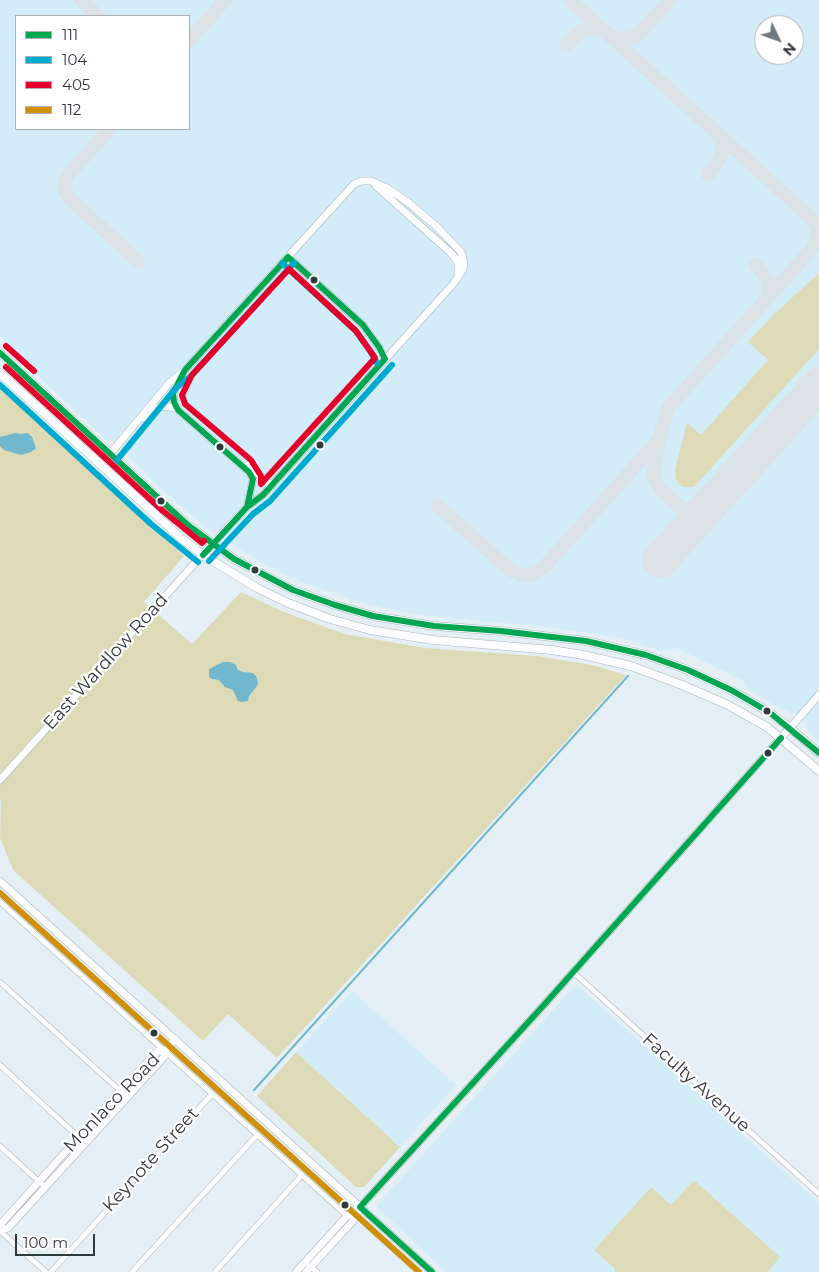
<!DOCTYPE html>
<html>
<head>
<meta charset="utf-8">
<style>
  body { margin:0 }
  #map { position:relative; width:819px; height:1272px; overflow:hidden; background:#e4f0f5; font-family:Montserrat,sans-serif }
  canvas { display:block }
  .legend { position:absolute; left:15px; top:15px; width:175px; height:115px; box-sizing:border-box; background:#fff; border:1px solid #acb0b2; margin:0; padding:6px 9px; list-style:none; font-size:15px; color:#2f3a3f }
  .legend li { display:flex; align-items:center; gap:10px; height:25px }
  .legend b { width:25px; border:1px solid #acb0b2 }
  .north { position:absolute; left:754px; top:15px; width:50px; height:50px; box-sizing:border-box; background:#fff; border:1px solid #acb0b2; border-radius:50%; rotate:132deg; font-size:14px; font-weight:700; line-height:20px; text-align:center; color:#2f3a3f }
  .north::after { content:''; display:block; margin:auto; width:18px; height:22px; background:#6e7a7f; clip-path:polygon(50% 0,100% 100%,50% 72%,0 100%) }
  .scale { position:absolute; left:15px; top:1234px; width:80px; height:22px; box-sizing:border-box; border:2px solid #2f3a3f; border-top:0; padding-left:6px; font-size:15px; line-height:18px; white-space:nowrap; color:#2f3a3f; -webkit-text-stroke:4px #fff; paint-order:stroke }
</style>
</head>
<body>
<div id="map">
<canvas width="819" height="1272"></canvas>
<ul class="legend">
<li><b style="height:6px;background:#00a651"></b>111</li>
<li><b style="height:6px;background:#00a9ce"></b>104</li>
<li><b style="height:6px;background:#e4002b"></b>405</li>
<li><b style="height:6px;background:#cf900d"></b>112</li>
</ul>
<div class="north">N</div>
<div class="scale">100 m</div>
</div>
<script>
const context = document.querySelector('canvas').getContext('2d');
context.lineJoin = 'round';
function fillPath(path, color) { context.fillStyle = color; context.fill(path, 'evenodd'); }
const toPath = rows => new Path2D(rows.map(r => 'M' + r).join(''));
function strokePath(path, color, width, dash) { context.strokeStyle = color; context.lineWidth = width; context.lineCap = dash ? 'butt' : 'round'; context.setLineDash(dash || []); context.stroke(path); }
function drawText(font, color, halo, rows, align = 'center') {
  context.font = font + ' Montserrat,sans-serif'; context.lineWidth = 4.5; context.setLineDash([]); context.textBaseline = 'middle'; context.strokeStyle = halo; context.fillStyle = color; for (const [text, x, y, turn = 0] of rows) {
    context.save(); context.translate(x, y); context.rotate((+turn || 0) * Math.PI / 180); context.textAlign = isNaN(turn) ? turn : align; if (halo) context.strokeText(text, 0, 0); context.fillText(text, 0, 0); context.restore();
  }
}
fillPath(toPath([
  [0,0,819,0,819,741,809,732,807,728,807,724,788,710,782,710,747,688,744,681,677,648,662,651,621,638,557,628,430,616,392,610,357,601,304,583,260,562,203,525,151,480,145,472,113,441,107,441,11,350,0,337],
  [16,16,189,16,189,129,16,129],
  [764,25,794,25,794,55,764,55],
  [575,986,578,986,819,1203,819,1272,446,1272,378,1208,377,1207,379,1203],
  [352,991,456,1085,400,1147,296,1052]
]), '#d3edf8');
fillPath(toPath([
  [819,273,819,349,694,487,683,487,678,483,676,479,675,469,687,423,701,435,768,360,748,342,773,315],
  [0,387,184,556,144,602,192,644,241,592,284,612,345,634,425,648,537,656,592,665,626,675,277,1058,228,1014,203,1041,13,870,0,838,1,801,0,800],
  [296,1052,400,1147,364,1187,356,1187,257,1096],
  [694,1180,780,1257,768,1272,615,1272,615,1269,594,1250,651,1187,671,1205]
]), '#dddbb7');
fillPath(toPath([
  [16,433,20,434,28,433,32,437,36,448,31,452,21,455,4,450,0,446,0,437],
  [223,662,230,662,236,665,238,670,243,672,253,673,256,676,258,682,257,686,249,696,248,701,242,702,238,701,233,690,225,687,219,680,212,679,209,677,209,669]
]), '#71b7ce');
strokePath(toPath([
  [254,1090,628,676]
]), '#71b7ce', 2);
strokePath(toPath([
  [81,0,98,16],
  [570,0,811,218,817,229,817,236,813,247],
  [611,36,620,40,636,37,670,0],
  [189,41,225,0],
  [566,45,576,35,585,29,594,28,604,31],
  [110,129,68,175,64,185,65,190,71,200,138,261],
  [708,174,717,163,722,153,722,142,717,134],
  [755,265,762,272,768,283,769,290,766,299],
  [438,506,510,570,522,575,535,574,544,567,658,441],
  [696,521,660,489,653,474,660,436,668,408,819,241]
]), '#dbe3e6', 14);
strokePath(toPath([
  [660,560,819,385]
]), '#dbe3e6', 36);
const street = toPath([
  [0,902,348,1217],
  [573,972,819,1194],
  [0,982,127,1097],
  [0,1065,85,1143],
  [0,1146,45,1187],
  [0,1231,46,1272],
  [309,1266,317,1272],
  [51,1272,212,1094],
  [132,1272,257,1135],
  [215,1272,302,1175]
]);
const secondary = toPath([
  [376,186,451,253,458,262,458,274],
  [288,257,363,325,379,347,385,359],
  [182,374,173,393,174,402,178,410,249,472,253,479,247,507],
  [144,418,154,409,162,406,176,408],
  [248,465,271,485],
  [0,780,212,544,247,507,263,495,454,283,463,269,464,263,461,252,437,227,409,203,387,188,371,181,361,181,354,184,185,370,170,382,110,454],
  [0,881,432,1272],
  [165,1051,175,1039],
  [0,1231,1,1224,120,1091,158,1051,165,1051],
  [0,1231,8,1228,164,1057,165,1051],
  [296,1272,347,1216,358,1208],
  [306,1272,353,1221,360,1207,543,1006,819,695]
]);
const primary = toPath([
  [0,353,189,526,234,559,264,575,293,590,335,605,373,616,434,626,501,631,586,641,646,655,688,670,731,690,769,712,790,728,819,753],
  [0,373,180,537,203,555,257,588,288,603,330,619,370,630,433,640,552,650,583,655,631,666,682,685,728,705,767,727,819,771]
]);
strokePath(street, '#aab5b9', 6);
strokePath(secondary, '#aab5b9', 8);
strokePath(primary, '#aab5b9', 9);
strokePath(street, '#fbfdfe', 5);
strokePath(secondary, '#fbfdfe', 7);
strokePath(primary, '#fbfdfe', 8);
strokePath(toPath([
  [288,257,363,325,379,347,385,359,263,495,247,507,253,479,249,472,178,410,174,402,173,393,185,370,288,257],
  [0,353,189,526,234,559,293,590,335,605,373,616,434,626,501,631,586,641,646,655,688,670,731,690,769,712,819,753],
  [203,555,247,507],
  [432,1272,360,1207,543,1006,781,738]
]), '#00a651', 6);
strokePath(toPath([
  [282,263,356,331,371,352,377,363],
  [0,385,151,524,198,562],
  [117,460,176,388,191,376,294,263],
  [209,561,253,514,270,501,392,365]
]), '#00a9ce', 6);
strokePath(toPath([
  [289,269,356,331,375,358,261,484,261,476,251,460,185,404,182,395,192,375,289,269],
  [6,346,34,371],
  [6,367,163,511,202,543,204,541]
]), '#e4002b', 6);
strokePath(toPath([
  [0,893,419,1272]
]), '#cf900d', 6);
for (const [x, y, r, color] of [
  [314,280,4.5,"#2f3a3f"],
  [320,445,4.5,"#2f3a3f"],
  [220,447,4.5,"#2f3a3f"],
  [161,501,4.5,"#2f3a3f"],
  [255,570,4.5,"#2f3a3f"],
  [767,711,4.5,"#2f3a3f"],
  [768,753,4.5,"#2f3a3f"],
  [154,1033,4.5,"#2f3a3f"],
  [345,1205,4.5,"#2f3a3f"]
]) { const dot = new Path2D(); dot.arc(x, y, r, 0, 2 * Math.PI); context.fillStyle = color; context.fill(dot); strokePath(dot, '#fff', 2); }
drawText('18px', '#2f3a3f', '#fff', [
  ["East Wardlow Road",106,662,-48],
  ["Faculty Avenue",696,1083,42],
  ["Monlaco Road",112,1103,-46],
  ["Keynote Street",151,1160,-48]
]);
</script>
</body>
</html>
